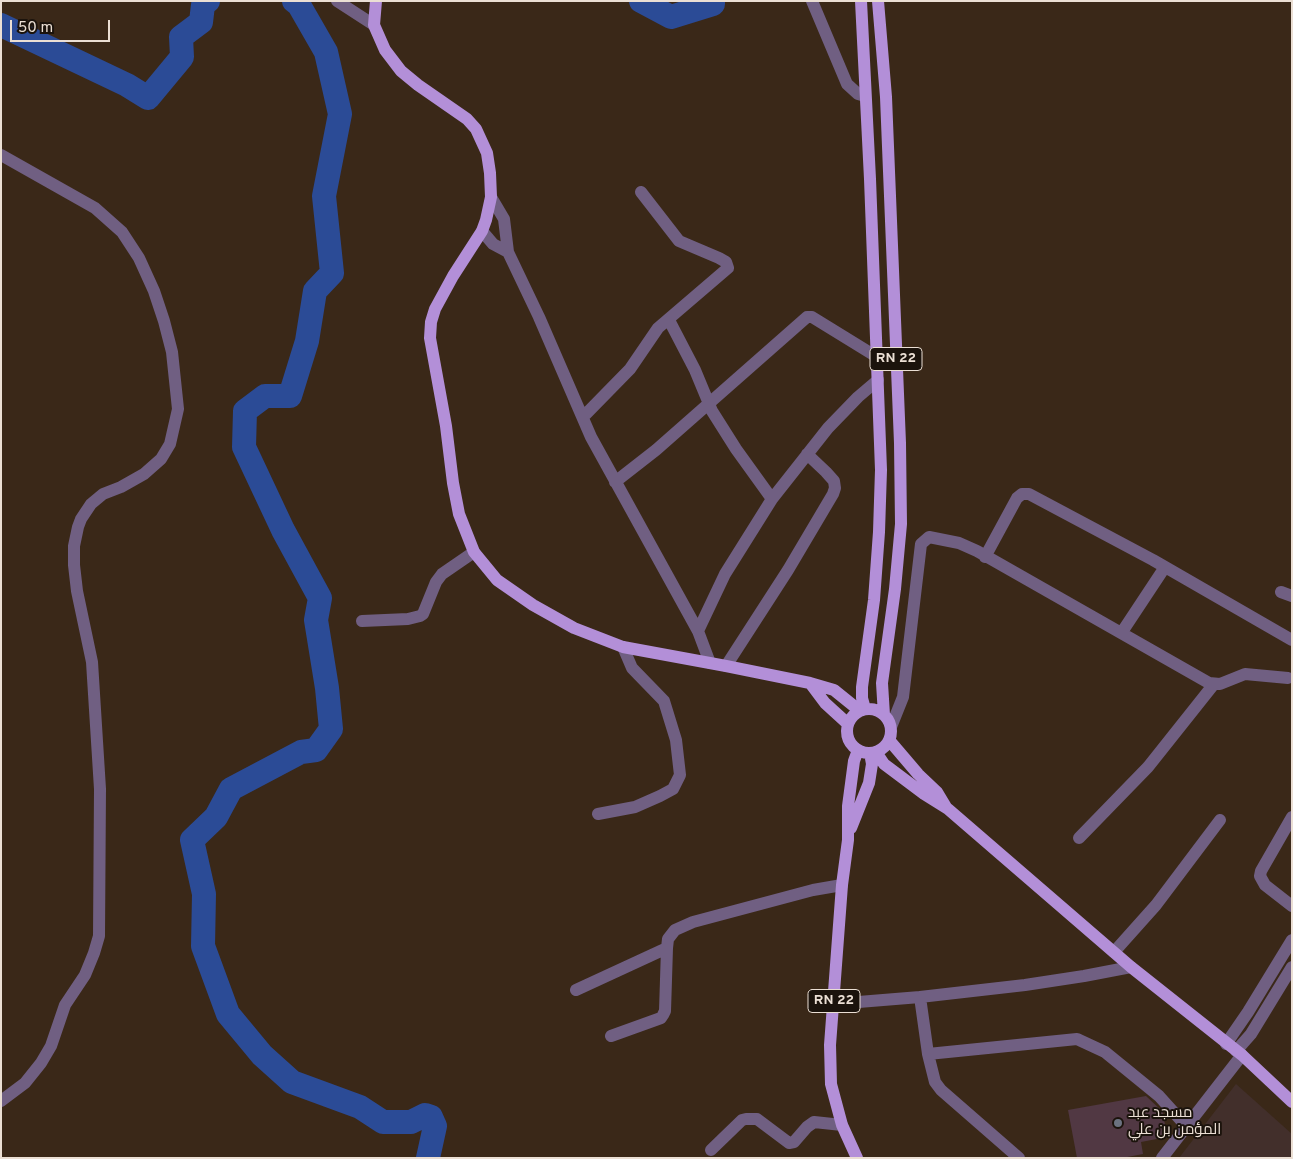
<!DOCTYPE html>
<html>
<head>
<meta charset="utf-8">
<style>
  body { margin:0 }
  #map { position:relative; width:1293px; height:1159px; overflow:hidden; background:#3a2818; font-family:Overpass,sans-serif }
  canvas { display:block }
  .frame { position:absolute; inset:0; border:2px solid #ebdfd4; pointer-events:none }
  .scale { position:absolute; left:10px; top:20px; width:100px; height:22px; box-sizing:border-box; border:2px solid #ebdfd4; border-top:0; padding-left:6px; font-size:15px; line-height:18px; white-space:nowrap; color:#ebdfd4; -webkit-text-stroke:4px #1b130c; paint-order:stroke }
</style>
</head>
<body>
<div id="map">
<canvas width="1293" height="1159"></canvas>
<div class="frame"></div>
<div class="scale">50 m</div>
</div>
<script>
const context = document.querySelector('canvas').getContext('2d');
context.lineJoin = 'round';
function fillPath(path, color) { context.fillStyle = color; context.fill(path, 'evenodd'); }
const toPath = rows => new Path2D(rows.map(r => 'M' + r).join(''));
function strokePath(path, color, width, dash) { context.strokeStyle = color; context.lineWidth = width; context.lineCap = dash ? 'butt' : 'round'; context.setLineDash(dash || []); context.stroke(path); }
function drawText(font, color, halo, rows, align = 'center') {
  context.font = font + ' Overpass,Cairo,sans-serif'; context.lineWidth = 4; context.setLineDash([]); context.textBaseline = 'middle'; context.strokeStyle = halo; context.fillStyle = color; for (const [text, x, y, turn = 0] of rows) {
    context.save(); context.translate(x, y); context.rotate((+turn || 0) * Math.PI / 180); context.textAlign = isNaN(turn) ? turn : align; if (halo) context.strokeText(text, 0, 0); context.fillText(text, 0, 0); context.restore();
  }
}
fillPath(toPath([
  [1236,1084,1292,1134,1292,1158,1179,1158]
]), '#422f2b');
strokePath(toPath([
  [294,1,299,5,326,52,340,114,324,196,332,273,315,291,307,341,290,396,265,396,245,411,244,447,283,530,320,598,316,620,327,688,331,729,316,750,301,752,231,789,216,817,192,840,204,894,203,946,228,1014,262,1055,292,1082,360,1107,383,1122,411,1122,425,1115,431,1117,435,1126,428,1158],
  [641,1,671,17,713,4,713,1],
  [1,25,127,85,148,98,182,57,181,37,201,22,203,5,208,1]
]), '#2b4b96', 24);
fillPath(toPath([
  [1146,1096,1163,1112,1167,1137,1141,1142,1143,1154,1122,1158,1077,1158,1068,1110]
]), '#513843');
strokePath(toPath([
  [337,1,374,25],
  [812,1,847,84,858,94,865,96],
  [1,155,95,208,122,232,139,258,154,291,164,321,172,352,178,409,170,444,161,459,144,474,121,487,103,494,91,504,81,519,78,527,74,546,74,565,77,591,92,662,100,789,99,936,94,953,85,975,65,1005,51,1046,41,1063,25,1083,1,1101],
  [491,197,504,219,508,252,539,317,591,437,698,631,710,663],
  [482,231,493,244,508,252],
  [669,320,695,370,712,411,736,449,772,499],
  [583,417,630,369,658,328,728,268,726,262,719,258,679,241,641,192],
  [615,482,656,450,807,317,812,317,877,357,896,356],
  [985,557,1017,498,1022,494,1029,494,1153,560,1292,640],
  [1281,592,1292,596],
  [362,621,408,619,420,616,423,614,436,582,442,574,474,552],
  [698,631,725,574,772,499,828,428,858,397,878,380],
  [1122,632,1165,567],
  [726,666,788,570,833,494,835,488,834,481,826,472,807,454],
  [891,727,903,697,921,544,929,537,959,543,977,551,1209,683,1220,684,1245,674,1288,678],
  [598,814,635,807,660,796,673,789,680,775,676,740,664,701,632,668,623,647],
  [1292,817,1261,871,1260,876,1265,885,1292,906],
  [1079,838,1148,767,1214,684],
  [1114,952,1156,905,1220,820],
  [576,990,667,948],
  [920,997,928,1054,935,1082,941,1090,1019,1158],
  [834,1004,920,997,1025,985,1084,976,1131,967],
  [611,1036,661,1018,663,1015,665,1011,667,948,668,939,675,930,693,922,813,890,842,885],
  [1226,1044,1248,1012,1292,940],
  [1236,1051,1251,1034,1292,967],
  [928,1054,1077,1039,1105,1052,1159,1096,1187,1127],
  [711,1150,742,1120,746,1119,757,1119,789,1143,794,1142,807,1127,814,1122,842,1125],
  [1162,1158,1242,1055]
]), '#705f82', 12);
strokePath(toPath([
  [376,1,374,25,385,50,401,71,418,85,467,119,476,129,487,153,490,173,491,197,486,220,482,231,453,276,435,309,431,322,430,338,446,426,453,483,459,514,474,552,497,580,533,605,574,628,623,647,726,666,810,683,834,690,860,711],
  [861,1,870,179,881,470,879,532,874,600,862,687,862,698,865,709],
  [878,1,886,97,900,443,901,524,895,589,882,683,884,715],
  [810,683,825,703,848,724],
  '847 731a22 22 0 1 1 44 0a22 22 0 1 1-44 0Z',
  [889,740,918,774,937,792,946,807],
  [876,752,884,764,924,794,948,809,1131,967,1242,1055,1292,1102],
  [851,828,869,783,872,764,870,753],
  [857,1158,842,1125,831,1084,830,1045,842,885,848,840,848,806,854,761,858,750]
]), '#b38fd8', 12);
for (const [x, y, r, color] of [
  [1118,1123,5,"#6b7280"]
]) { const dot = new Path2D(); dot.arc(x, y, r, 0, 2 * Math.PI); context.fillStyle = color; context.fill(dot); strokePath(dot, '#1b130c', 2); }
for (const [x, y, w] of [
  [896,359,52],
  [834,1001,52]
]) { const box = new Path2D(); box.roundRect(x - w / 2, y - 11.5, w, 23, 4); context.fillStyle = '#1b130c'; context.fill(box); strokePath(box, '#ebdfd4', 1); }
drawText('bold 14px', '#ebdfd4', null, [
  ["RN 22",896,359],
  ["RN 22",834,1001]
]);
drawText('15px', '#ebdfd4', '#1b130c', [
  ["مسجد عبد",1128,1114],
  ["المؤمن بن علي",1128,1131]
], 'left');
</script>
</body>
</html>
